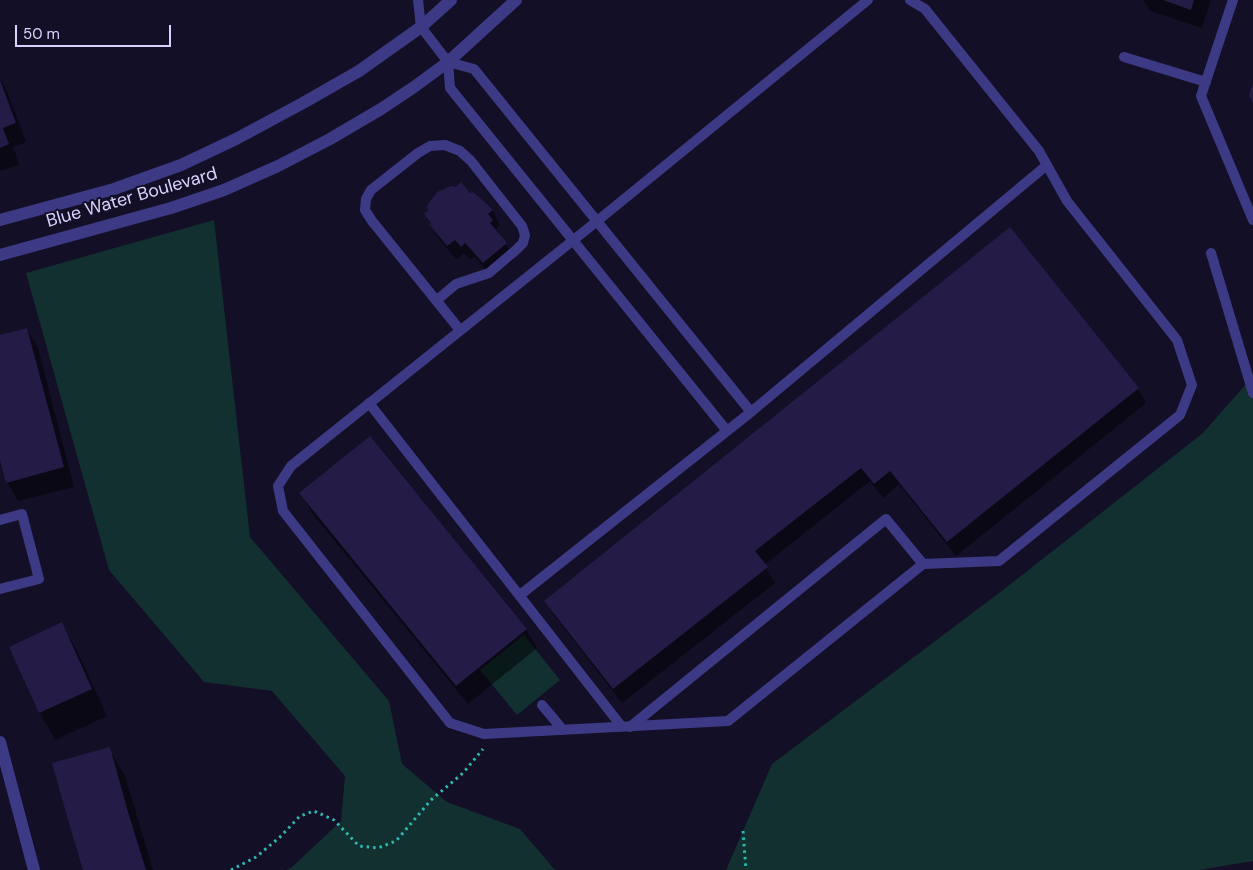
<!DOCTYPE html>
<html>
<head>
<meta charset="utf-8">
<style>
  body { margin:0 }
  #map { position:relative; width:1253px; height:870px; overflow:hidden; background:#130f26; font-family:"DM Sans",sans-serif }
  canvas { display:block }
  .scale { position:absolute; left:15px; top:25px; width:156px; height:22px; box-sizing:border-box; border:2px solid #d9d4ff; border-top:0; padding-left:6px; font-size:15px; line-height:18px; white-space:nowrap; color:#d9d4ff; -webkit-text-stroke:4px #130f26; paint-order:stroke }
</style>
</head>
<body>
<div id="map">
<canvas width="1253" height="870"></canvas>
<div class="scale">50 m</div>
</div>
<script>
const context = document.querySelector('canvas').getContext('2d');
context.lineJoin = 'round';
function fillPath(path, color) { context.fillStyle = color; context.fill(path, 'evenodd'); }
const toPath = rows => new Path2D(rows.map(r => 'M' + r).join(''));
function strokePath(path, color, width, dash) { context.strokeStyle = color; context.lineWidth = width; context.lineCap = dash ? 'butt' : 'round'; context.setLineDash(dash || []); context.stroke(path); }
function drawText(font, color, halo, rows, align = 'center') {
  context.font = font + ' "DM Sans",sans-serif'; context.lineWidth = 4; context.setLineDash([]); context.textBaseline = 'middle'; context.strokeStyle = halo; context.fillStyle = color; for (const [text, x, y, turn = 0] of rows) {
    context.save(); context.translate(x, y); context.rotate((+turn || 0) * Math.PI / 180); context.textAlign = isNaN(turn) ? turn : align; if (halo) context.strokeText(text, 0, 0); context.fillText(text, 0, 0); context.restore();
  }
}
fillPath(toPath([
  [214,220,250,537,389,701,402,764,447,802,520,829,555,870,286,870,292,867,341,821,345,776,272,691,204,682,109,570,26,273],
  [1253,376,1253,861,1199,870,726,870,772,764,1003,590,1203,433],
  [524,635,560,680,517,715,480,670]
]), '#12302f');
fillPath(toPath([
  [1143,0,1211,0,1202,28,1150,11],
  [0,79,7,91,26,142,13,147,19,164,0,171],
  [469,194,492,210,500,225,496,228,500,236,515,258,492,277,474,256,470,260,464,253,457,260,439,239,425,214],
  [1010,229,1138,388,1146,403,956,556,899,484,883,498,870,481,764,565,775,583,622,703,554,615,545,601],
  [27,329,38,348,74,487,18,501,7,482,0,455,0,336],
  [301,493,526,629,537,648,468,704,312,513],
  [62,624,77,651,107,716,55,740,40,713,10,648],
  [109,749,125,776,153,870,85,870]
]), '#0007');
fillPath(toPath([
  [1163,0,1194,0,1191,10],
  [0,80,16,123,3,128,9,144,0,148],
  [1253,84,1253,104,1249,94],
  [461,182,470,193,473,192,479,197,493,210,488,214,493,220,490,223,507,243,483,263,465,243,461,247,455,240,447,246,429,224,431,223,424,214,428,210,427,207,429,203,437,192,451,186,456,187],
  [1010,227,1139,388,947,542,890,471,874,484,861,468,755,551,768,567,613,689,544,601],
  [27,328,64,467,6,483,0,460,0,335],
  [370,436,527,629,456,686,299,493],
  [62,622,92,689,39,713,9,647],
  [110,747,128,812,146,870,83,870,71,830,52,763]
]), '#241b47');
strokePath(toPath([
  [743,831,746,870],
  [231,870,256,857,280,837,300,816,314,811,334,820,359,846,378,848,396,841,431,800,463,773,483,749]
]), '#2fb8b0', 3, [2.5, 4]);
strokePath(toPath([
  [418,0,421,27,448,62,450,88,727,431],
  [868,0,596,222,291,466,278,486,283,511,450,723,484,734,728,721,923,564,999,561,1180,415,1192,385,1177,340,1067,201,1039,151,925,9,910,0],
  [1233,0,1201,96,1253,220],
  [1124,57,1206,82],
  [448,62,474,69,751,412],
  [1211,253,1253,393],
  [437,300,456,284,489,273,516,250,523,243,525,235,522,226,471,161,460,151,445,145,430,146,418,153,371,190,366,199,365,210,372,221,460,330],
  [369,403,622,727],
  [0,520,22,514,39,579,0,589],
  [520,595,751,412,1047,165],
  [542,705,563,730],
  [630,727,886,519,923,564]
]), '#3d3a85', 10);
strokePath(toPath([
  [0,742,34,870]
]), '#3d3a85', 12);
strokePath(toPath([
  [0,220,114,189,181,165,236,139,303,103,359,71,421,27,451,0],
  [0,255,171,208,224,190,278,166,330,139,381,109,414,87,448,62,516,0]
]), '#3d3a85', 12);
drawText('18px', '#d9d4ff', '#130f26', [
  ["Blue Water Boulevard",132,198,-16]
]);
</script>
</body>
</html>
